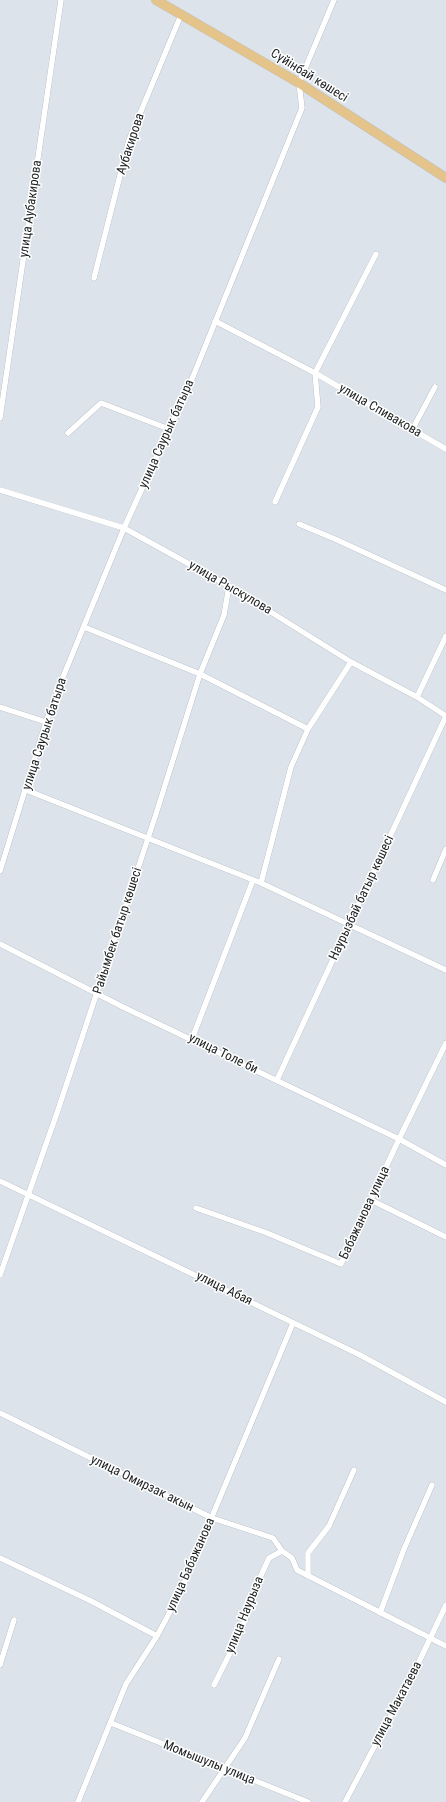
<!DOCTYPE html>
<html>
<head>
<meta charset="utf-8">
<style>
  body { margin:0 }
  canvas { display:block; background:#dce3ea }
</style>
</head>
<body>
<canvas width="446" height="1802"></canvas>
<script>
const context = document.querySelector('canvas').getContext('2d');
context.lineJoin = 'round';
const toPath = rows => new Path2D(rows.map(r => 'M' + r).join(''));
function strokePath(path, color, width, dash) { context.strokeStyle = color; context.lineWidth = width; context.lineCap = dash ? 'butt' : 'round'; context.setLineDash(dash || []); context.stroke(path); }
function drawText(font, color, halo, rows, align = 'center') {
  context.font = font + ' "Roboto Condensed",sans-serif'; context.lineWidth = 3; context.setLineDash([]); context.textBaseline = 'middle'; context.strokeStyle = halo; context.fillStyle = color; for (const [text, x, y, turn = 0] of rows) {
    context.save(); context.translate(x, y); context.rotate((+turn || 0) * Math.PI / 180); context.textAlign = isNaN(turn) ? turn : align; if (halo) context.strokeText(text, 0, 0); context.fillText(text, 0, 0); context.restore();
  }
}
const minor = toPath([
  [376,254,315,373,446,449],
  [94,278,129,140,181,15],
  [215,321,315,373,318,407,275,502],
  [0,418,61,0],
  [412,430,435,387],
  [68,433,101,403,169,429],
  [0,490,124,528,229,586,351,662,417,697,446,716],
  [299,524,335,539,446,590],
  [84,627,200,674,308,729],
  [417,697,446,636],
  [0,707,46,722],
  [26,790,261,883,446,970],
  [0,871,46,722,63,677,124,528,192,379,302,108,299,83,334,0],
  [433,880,446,849],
  [261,883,291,767,308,729,351,662],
  [0,944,123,1007,399,1139,446,1165],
  [192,1039,253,880],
  [277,1080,446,716],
  [0,1181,360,1355,446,1402],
  [371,1200,446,1237],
  [196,1208,267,1233,341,1264,399,1139,446,1043],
  [0,1275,57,1113,156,814,200,674,224,615,229,586],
  [0,1413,212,1518,273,1538,282,1551,292,1558,297,1570,446,1646],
  [0,1558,91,1601,157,1636],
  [308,1576,308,1553,329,1526,354,1470],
  [380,1613,404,1549,432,1485],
  [0,1665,14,1620],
  [214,1685,241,1631,258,1582,269,1558,282,1551],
  [111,1723,308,1802],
  [78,1802,126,1684,157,1636,180,1593,293,1323],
  [202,1802,245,1738,279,1659],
  [345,1802,417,1666,446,1605]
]);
const primary = toPath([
  [156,0,299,83,446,178]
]);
strokePath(minor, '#a7adb4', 6);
strokePath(primary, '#bfc0c1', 10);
strokePath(minor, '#fff', 5.5);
strokePath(primary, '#e4c48a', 9);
drawText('13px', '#1c1f21', '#fff', [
  ["Сүйінбай көшесі",309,76,32],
  ["Аубакирова",131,144,-72],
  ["улица Аубакирова",31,209,-82],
  ["улица Спивакова",380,411,30],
  ["улица Саурык батыра",167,434,-66],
  ["улица Рыскулова",230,588,30],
  ["улица Саурык батыра",45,734,-72],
  ["Наурызбай батыр көшесі",362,898,-65],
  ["Райымбек батыр көшесі",118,931,-72],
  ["улица Толе би",223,1054,26],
  ["Бабажанова улица",365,1213,-65],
  ["улица Абая",224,1289,26],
  ["улица Омирзак акын",142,1484,26],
  ["улица Бабажанова",191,1565,-66],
  ["улица Наурыза",245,1615,-68],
  ["улица Макатаева",397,1704,-62],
  ["Момышулы улица",209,1763,22]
]);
</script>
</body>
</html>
